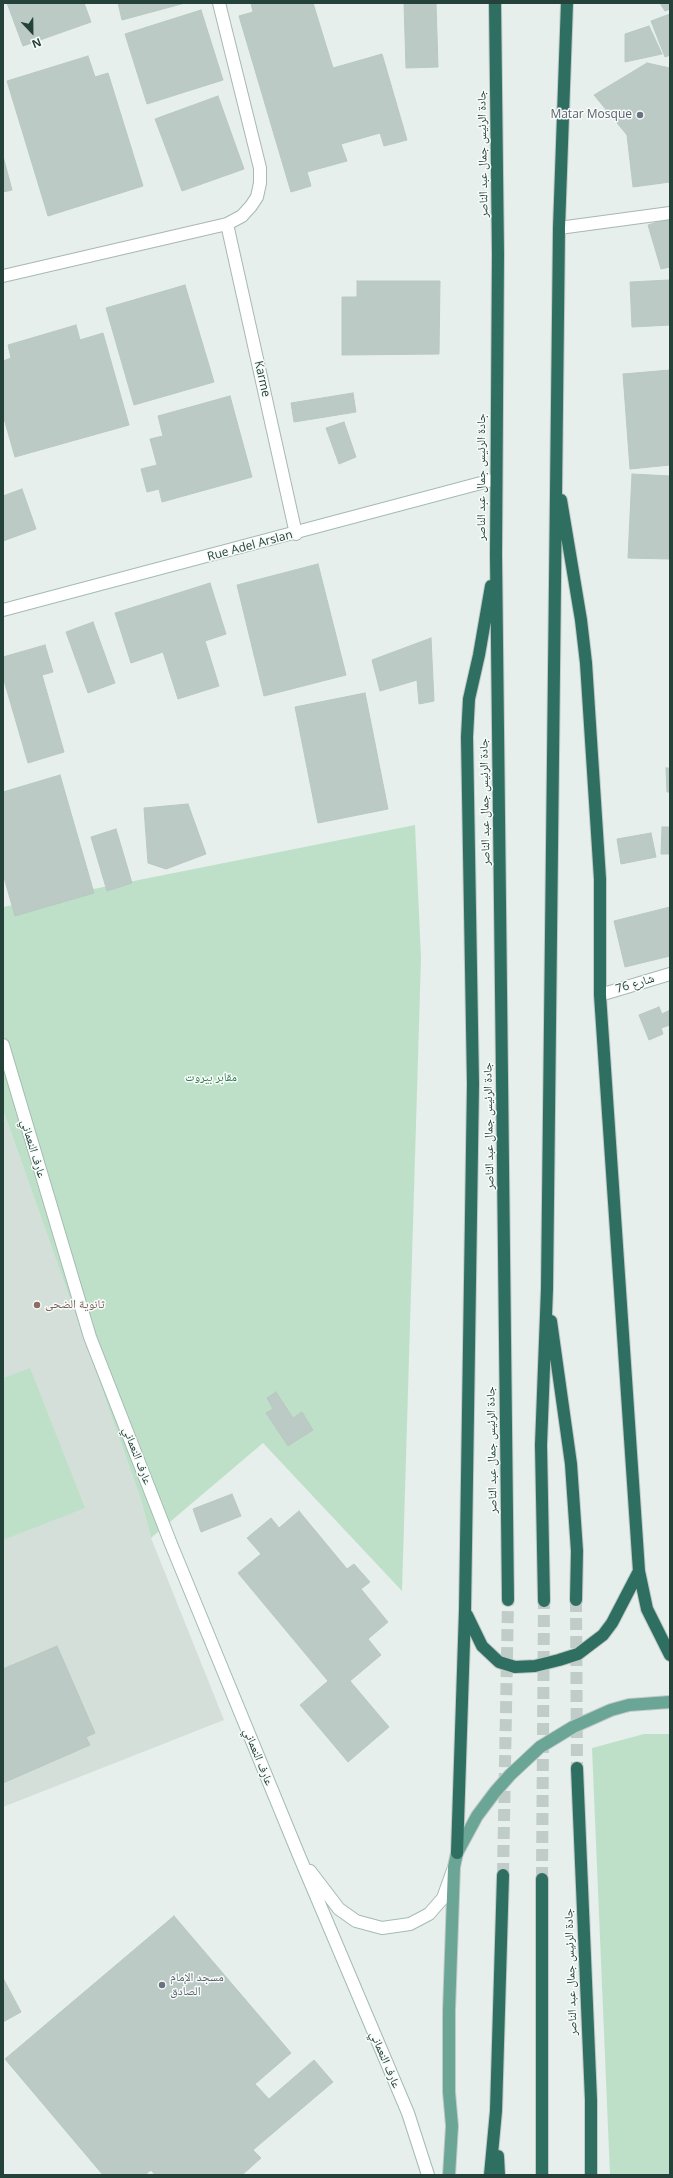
<!DOCTYPE html>
<html>
<head>
<meta charset="utf-8">
<style>
  body { margin:0 }
  #map { position:relative; width:673px; height:2178px; overflow:hidden; background:#e6efeb; font-family:"Open Sans",sans-serif }
  canvas { display:block }
  .frame { position:absolute; inset:0; border:4px solid #24423a; pointer-events:none }
  .north { position:absolute; left:12px; top:12px; width:40px; height:40px; -webkit-text-stroke:3px #f7fbf9; paint-order:stroke; rotate:158deg; font-size:11px; font-weight:700; line-height:16px; text-align:center; color:#24423a }
  .north::after { content:''; display:block; margin:auto; width:14px; height:18px; background:#24423a; clip-path:polygon(50% 0,100% 100%,50% 72%,0 100%) }
</style>
</head>
<body>
<div id="map">
<canvas width="673" height="2178"></canvas>
<div class="frame"></div>
<div class="north">N</div>
</div>
<script>
const context = document.querySelector('canvas').getContext('2d');
context.lineJoin = 'round';
function fillPath(path, color) { context.fillStyle = color; context.fill(path, 'evenodd'); }
const toPath = rows => new Path2D(rows.map(r => 'M' + r).join(''));
function strokePath(path, color, width, dash) { context.strokeStyle = color; context.lineWidth = width; context.lineCap = dash ? 'butt' : 'round'; context.setLineDash(dash || []); context.stroke(path); }
function drawText(font, color, halo, rows, align = 'center') {
  context.font = font + ' "Open Sans","Noto Naskh Arabic",sans-serif'; context.lineWidth = 3; context.setLineDash([]); context.textBaseline = 'middle'; context.strokeStyle = halo; context.fillStyle = color; for (const [text, x, y, turn = 0] of rows) {
    context.save(); context.translate(x, y); context.rotate((+turn || 0) * Math.PI / 180); context.textAlign = isNaN(turn) ? turn : align; if (halo) context.strokeText(text, 0, 0); context.fillText(text, 0, 0); context.restore();
  }
}
fillPath(toPath([
  [3,1110,141,1500,151,1538,224,1720,3,1807]
]), '#d4dfda');
fillPath(toPath([
  [415,825,421,958,402,1591,263,1443,151,1538,141,1500,3,1110,3,907],
  [30,1368,85,1508,3,1540,3,1378],
  [644,1734,670,1734,670,2175,610,2175,592,1748]
]), '#bfe0c8');
const building = toPath([
  [7,3,84,3,91,22,23,46,7,3],
  [118,3,185,3,122,20,118,3],
  [251,3,313,3,333,68,382,54,407,140,384,146,380,133,341,144,347,161,307,172,311,186,291,192,239,16,253,12,251,3],
  [404,3,436,3,438,67,406,68,404,3],
  [660,3,670,3,670,9,665,11,660,3],
  [201,10,223,80,147,104,125,34,201,10],
  [670,14,670,55,665,57,651,21,670,14],
  [649,26,662,54,625,62,625,34,649,26],
  [88,56,95,77,108,73,143,186,48,216,7,81,88,56],
  [647,63,670,68,670,182,633,187,627,135,594,95,647,63],
  [218,96,244,169,182,191,155,119,218,96],
  [3,156,12,190,3,192,3,156],
  [670,218,670,267,661,269,648,225,670,218],
  [670,280,670,325,632,327,630,282,670,280],
  [357,281,440,281,439,354,342,355,342,297,357,297,357,281],
  [185,285,214,382,134,405,106,308,185,285],
  [76,325,80,340,103,333,129,425,15,457,3,415,3,361,11,358,8,345,76,325],
  [670,370,670,465,630,469,623,374,670,370],
  [353,393,356,412,294,422,291,403,353,393],
  [230,396,252,477,162,502,159,489,147,492,141,469,157,465,150,439,163,436,158,416,230,396],
  [344,422,356,457,339,464,326,428,344,422],
  [632,474,670,476,670,559,628,558,632,474],
  [22,489,36,529,3,541,3,496,22,489],
  [318,564,346,675,264,696,237,585,318,564],
  [210,583,226,634,205,641,219,686,178,699,163,652,131,663,115,613,210,583],
  [93,622,115,683,88,693,66,632,93,622],
  [431,638,434,701,419,704,417,680,380,691,372,660,431,638],
  [45,645,53,672,42,675,64,752,28,763,3,677,3,657,45,645],
  [365,693,388,809,318,823,295,707,365,693],
  [666,768,670,768,670,792,667,792,666,768],
  [60,775,94,893,15,916,3,874,3,792,60,775],
  [188,804,206,854,166,869,148,863,144,808,188,804],
  [662,827,670,827,670,854,661,854,662,827],
  [116,829,132,883,107,891,91,837,116,829],
  [651,833,656,857,621,864,617,839,651,833],
  [670,907,670,956,625,967,614,921,670,907],
  [659,1007,662,1014,670,1010,670,1025,661,1028,663,1034,649,1040,639,1015,659,1007],
  [276,1392,293,1418,302,1412,313,1430,288,1446,266,1413,273,1409,267,1398,276,1392],
  [232,1494,241,1516,201,1532,193,1509,232,1494],
  [299,1511,347,1569,354,1564,370,1582,361,1589,388,1622,368,1639,381,1655,350,1681,389,1727,348,1762,300,1705,328,1681,238,1573,261,1554,247,1538,271,1518,279,1528,299,1511],
  [57,1646,95,1733,86,1737,90,1745,3,1783,3,1669,57,1646],
  [174,1916,291,2053,255,2084,269,2099,314,2060,333,2082,253,2150,261,2158,242,2175,155,2175,151,2170,145,2175,103,2175,5,2059,174,1916],
  [3,1978,21,2012,3,2022,3,1978]
]);
fillPath(building, '#bbcac4');
strokePath(building, '#b8c9c2', 1);
strokePath(toPath([
  [576,1600,577,1768],
  [503,1875,508,1600],
  [542,1879,544,1601]
]), '#bfccc8', 12, [12, 6]);
const street = toPath([
  [227,224,296,534],
  [559,228,670,213],
  [3,276,227,224,242,216,251,206,257,197,260,183,260,168,219,3],
  [600,995,670,974]
]);
const secondary = toPath([
  [3,610,496,479],
  [3,1045,90,1337,171,1544,300,1858,408,2113,428,2175],
  [310,1871,339,1909,356,1921,382,1928,410,1924,429,1914,443,1898,453,1870]
]);
const primary = toPath([
  [449,2175,452,2126,449,2092,449,2011,454,1867,457,1853,477,1816,495,1792,510,1775,540,1747,573,1727,611,1710,629,1705,670,1702]
]);
const highway = toPath([
  [495,3,498,254,496,555,508,1600],
  [561,500,581,620,586,663,600,879,600,995,639,1571,647,1609,670,1655],
  [551,1321,571,1464,577,1551,576,1600],
  [544,1601,541,1445,547,1289,559,228,567,3],
  [467,1615,482,1646,499,1662,515,1667,535,1666,559,1660,578,1654,603,1635,612,1623,639,1571],
  [577,1768,591,2100,591,2175],
  [457,1853,465,1610,473,1084,467,737,469,699,479,655,491,586],
  [542,1879,542,2175],
  [498,2156,499,2175],
  [490,2175,496,2111,503,1875]
]);
strokePath(street, '#a8b8b2', 14);
strokePath(secondary, '#a4bbb3', 14);
strokePath(primary, '#c2cac8', 14);
strokePath(highway, '#c2cac8', 14);
strokePath(street, '#fff', 12);
strokePath(secondary, '#fff', 12);
strokePath(primary, '#6aa596', 12);
strokePath(highway, '#2f6f62', 12);
for (const [x, y, r, color] of [
  [640,115,4,"#6b7280"],
  [37,1305,4,"#8d6e63"],
  [162,1985,4,"#6b7280"]
]) { const dot = new Path2D(); dot.arc(x, y, r, 0, 2 * Math.PI); context.fillStyle = color; context.fill(dot); strokePath(dot, '#f7fbf9', 1.5); }
drawText('12px', '#5b616d', '#f7fbf9', [
  ["Matar Mosque",632,115],
  ["مسجد الإمام",170,1978,"left"],
  ["الصادق",170,1992,"left"]
], 'right');
drawText('12px', '#24423a', '#f7fbf9', [
  ["جادة الرئيس جمال عبد الناصر",483,154,-91],
  ["Karme",262,379,77],
  ["جادة الرئيس جمال عبد الناصر",482,477,-90],
  ["Rue Adel Arslan",250,546,-15],
  ["جادة الرئيس جمال عبد الناصر",485,802,-91],
  ["شارع 76",635,984,-17],
  ["جادة الرئيس جمال عبد الناصر",489,1126,-91],
  ["عارف النعماني",33,1149,73],
  ["جادة الرئيس جمال عبد الناصر",492,1450,-91],
  ["عارف النعماني",137,1456,69],
  ["عارف النعماني",258,1757,68],
  ["جادة الرئيس جمال عبد الناصر",571,1972,-92],
  ["عارف النعماني",385,2060,67]
]);
drawText('12px', '#2d7a4b', '#f7fbf9', [
  ["مقابر بيروت",211,1078]
]);
drawText('12px', '#785e54', '#f7fbf9', [
  ["ثانوية الضحى",45,1305]
], 'left');
</script>
</body>
</html>
